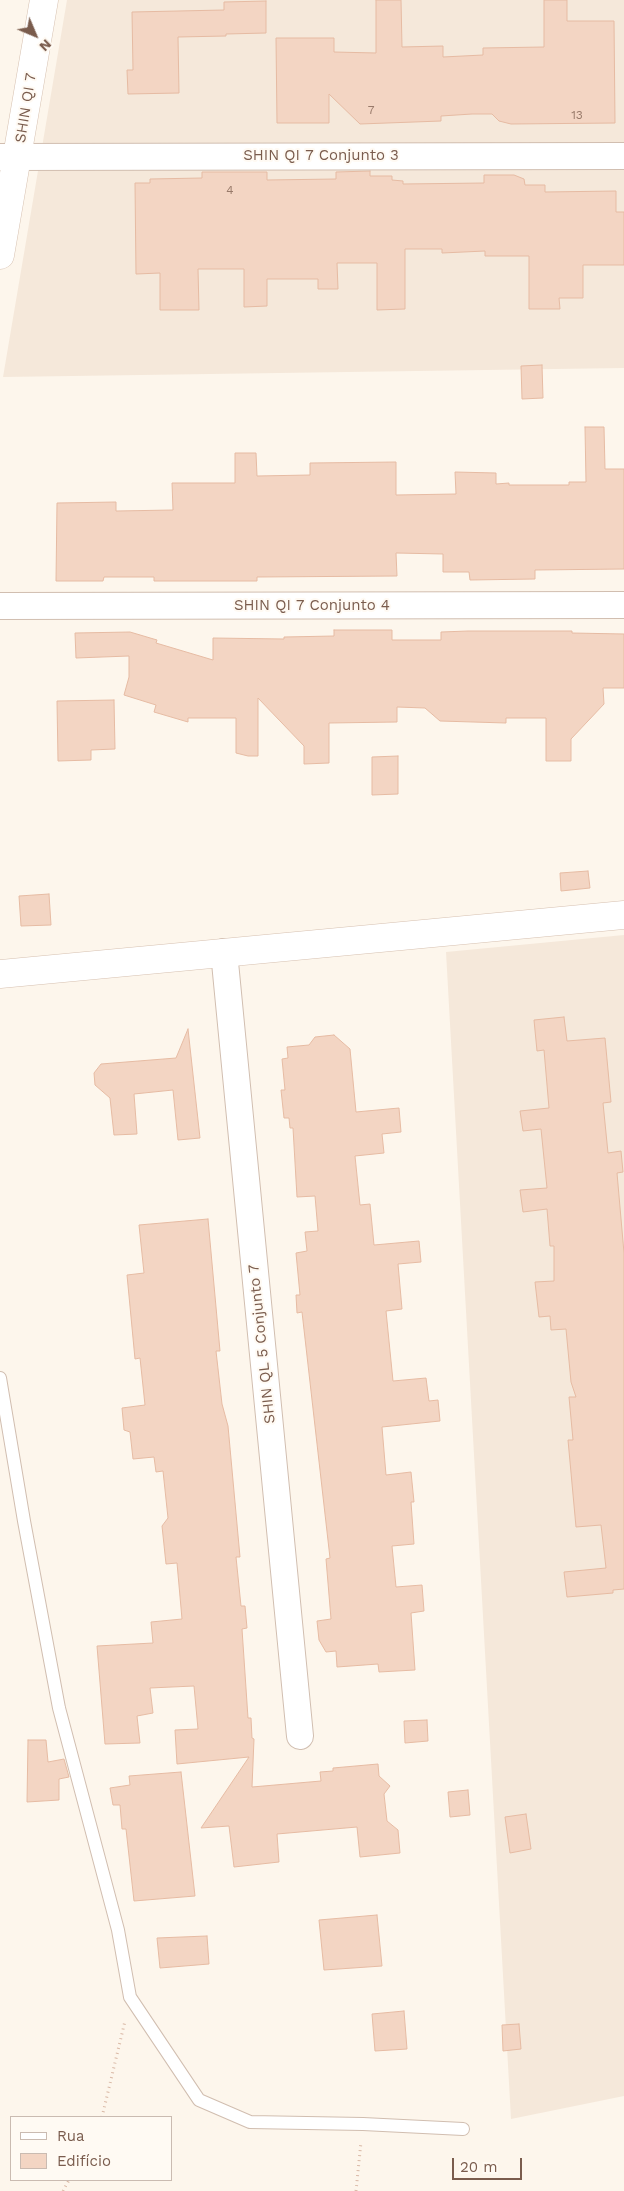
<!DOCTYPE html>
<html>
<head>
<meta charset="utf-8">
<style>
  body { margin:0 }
  #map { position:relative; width:624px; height:2191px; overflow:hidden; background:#fdf6ec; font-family:"Work Sans",sans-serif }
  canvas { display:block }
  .legend { position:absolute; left:10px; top:2116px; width:162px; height:65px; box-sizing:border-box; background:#fffaf3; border:1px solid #cabbb1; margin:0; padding:6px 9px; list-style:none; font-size:15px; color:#7a5c4d }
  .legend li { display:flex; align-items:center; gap:10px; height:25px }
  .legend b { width:25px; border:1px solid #cabbb1 }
  .north { position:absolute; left:10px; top:10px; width:50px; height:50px; -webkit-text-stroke:4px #fffaf3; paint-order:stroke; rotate:135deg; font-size:14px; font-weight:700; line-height:20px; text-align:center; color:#7a5c4d }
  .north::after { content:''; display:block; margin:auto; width:18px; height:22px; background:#7a5c4d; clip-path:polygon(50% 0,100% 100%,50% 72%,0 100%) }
  .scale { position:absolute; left:452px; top:2158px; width:70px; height:22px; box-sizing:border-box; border:2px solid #7a5c4d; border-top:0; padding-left:6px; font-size:15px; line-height:18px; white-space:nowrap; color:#7a5c4d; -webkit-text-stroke:4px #fffaf3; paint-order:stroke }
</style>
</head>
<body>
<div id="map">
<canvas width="624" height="2191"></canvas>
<ul class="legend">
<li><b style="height:6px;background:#fff"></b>Rua</li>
<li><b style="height:14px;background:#f3d5c3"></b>Edifício</li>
</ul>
<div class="north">N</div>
<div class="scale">20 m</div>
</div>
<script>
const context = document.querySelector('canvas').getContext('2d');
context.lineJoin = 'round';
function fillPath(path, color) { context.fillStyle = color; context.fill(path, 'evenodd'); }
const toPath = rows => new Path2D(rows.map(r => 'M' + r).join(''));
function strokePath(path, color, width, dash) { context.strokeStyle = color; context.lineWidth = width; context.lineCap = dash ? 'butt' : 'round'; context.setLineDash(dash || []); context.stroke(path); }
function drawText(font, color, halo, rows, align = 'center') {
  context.font = font + ' "Work Sans",sans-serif'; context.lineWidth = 4; context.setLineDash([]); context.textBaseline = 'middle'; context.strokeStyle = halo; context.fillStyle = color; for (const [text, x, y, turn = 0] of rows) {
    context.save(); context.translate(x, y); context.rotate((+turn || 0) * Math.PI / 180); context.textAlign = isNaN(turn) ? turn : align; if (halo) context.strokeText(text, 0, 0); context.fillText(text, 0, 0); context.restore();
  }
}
fillPath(toPath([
  [67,0,624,0,624,368,3,377],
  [624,935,624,2096,511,2119,446,952]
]), '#f5e8da');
const building = toPath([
  [376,0,401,0,402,47,443,46,443,57,483,55,483,48,544,47,544,0,567,0,567,21,614,21,615,123,511,124,499,121,492,114,472,114,441,116,441,121,360,124,329,94,329,123,277,123,276,38,334,38,334,52,376,53,376,0],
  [266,1,266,33,226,34,226,36,178,37,179,93,128,94,127,70,133,70,132,12,224,10,224,2,266,1],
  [370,171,370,176,392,176,392,180,403,181,403,184,484,183,484,175,514,175,524,179,525,185,545,185,545,192,616,191,616,212,624,212,624,265,583,265,583,298,559,298,560,309,529,309,529,256,485,256,485,251,442,253,442,249,405,249,405,309,377,310,377,263,337,263,338,289,318,289,318,279,267,279,267,306,244,307,244,269,198,269,199,310,160,310,160,273,136,274,135,183,150,183,150,179,202,178,202,172,267,172,267,180,336,179,336,172,370,171],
  [542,365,543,398,522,399,521,366,542,365],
  [585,427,604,427,605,469,624,469,624,569,535,570,535,579,470,580,469,572,443,572,443,554,396,553,397,576,257,577,257,581,154,581,154,577,104,577,103,581,56,581,57,503,116,502,116,511,173,510,172,483,235,483,235,453,256,453,257,476,310,475,310,463,396,462,396,495,456,494,455,472,496,473,496,484,509,483,509,485,569,485,569,482,586,482,585,427],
  [334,630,392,630,392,640,441,640,441,632,468,631,572,631,572,633,624,634,624,688,603,688,604,704,571,739,571,761,546,761,546,718,506,718,506,723,440,721,425,708,397,707,397,722,329,723,329,763,304,764,304,746,258,698,258,756,248,756,236,753,236,718,188,718,188,722,154,712,156,705,124,695,129,677,129,656,76,658,75,633,130,632,157,640,156,643,213,660,213,638,284,639,284,637,334,636,334,630],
  [114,700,115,749,91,750,91,760,58,761,57,701,114,700],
  [398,756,398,794,372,795,372,757,398,756],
  [588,871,590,888,561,891,560,873,588,871],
  [49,894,51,925,21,926,19,896,49,894],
  [564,1017,567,1041,605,1038,611,1102,603,1103,608,1153,621,1151,623,1172,617,1173,624,1253,624,1589,613,1590,613,1593,567,1597,564,1572,606,1568,601,1525,576,1527,568,1440,573,1440,569,1397,576,1397,571,1382,566,1329,551,1330,550,1316,539,1317,535,1282,554,1281,554,1246,550,1246,547,1209,523,1212,520,1190,547,1188,541,1129,523,1131,520,1111,549,1108,544,1050,537,1051,534,1020,564,1017],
  [188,1029,200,1138,178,1140,173,1090,134,1094,137,1134,114,1135,110,1098,95,1085,94,1073,101,1064,176,1058,188,1029],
  [334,1035,350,1049,356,1112,399,1108,401,1132,382,1134,384,1153,355,1156,360,1205,370,1204,374,1245,419,1241,421,1262,398,1264,402,1309,386,1311,393,1381,426,1378,429,1401,438,1400,440,1421,382,1427,386,1475,411,1472,414,1502,411,1502,414,1544,392,1546,396,1587,422,1585,424,1611,411,1613,415,1670,379,1672,378,1664,337,1667,336,1651,326,1652,319,1640,317,1621,331,1619,326,1559,330,1558,302,1312,297,1313,296,1295,300,1295,296,1253,307,1251,305,1232,318,1231,315,1196,297,1197,293,1128,290,1128,289,1118,284,1118,281,1090,285,1090,282,1059,288,1058,287,1047,309,1045,315,1037,334,1035],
  [208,1219,220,1351,216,1351,222,1404,228,1426,240,1557,236,1557,241,1606,245,1606,247,1628,242,1629,248,1718,251,1718,252,1738,254,1739,252,1787,321,1781,320,1772,333,1771,333,1768,378,1764,379,1776,390,1786,384,1794,387,1821,398,1830,400,1853,360,1857,357,1827,277,1834,279,1862,234,1867,229,1826,201,1828,249,1757,177,1764,175,1730,198,1729,194,1686,150,1688,153,1713,137,1716,140,1743,105,1744,97,1646,153,1643,151,1622,182,1619,177,1563,166,1564,162,1526,168,1518,163,1471,156,1472,154,1457,133,1459,130,1432,124,1430,122,1408,145,1405,140,1358,135,1359,127,1275,144,1273,139,1225,208,1219],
  [427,1720,428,1741,405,1743,404,1721,427,1720],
  [28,1740,46,1740,48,1762,64,1759,69,1777,59,1779,59,1800,27,1802,28,1740],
  [181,1772,195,1896,134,1901,126,1829,122,1829,120,1805,113,1805,110,1788,130,1785,129,1776,181,1772],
  [468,1790,470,1815,450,1817,448,1792,468,1790],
  [526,1814,531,1849,510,1853,505,1817,526,1814],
  [377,1915,382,1966,324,1970,319,1920,377,1915],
  [207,1936,209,1964,160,1968,157,1938,207,1936],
  [404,2011,407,2049,375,2051,372,2014,404,2011],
  [519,2024,521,2049,503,2051,502,2025,519,2024]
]);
fillPath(building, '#f3d5c3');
strokePath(building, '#e6bba3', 1);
const lane = toPath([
  [0,1378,24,1521,59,1708,118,1930,130,1997,199,2100,250,2122,363,2124,463,2129]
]);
const street = toPath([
  [0,157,624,156],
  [0,606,624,605],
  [224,952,300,1736]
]);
const secondary = toPath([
  [0,255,44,0],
  [0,974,624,915]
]);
strokePath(lane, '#d1beb0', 14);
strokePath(street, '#d1beb0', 28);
strokePath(secondary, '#d6c0b0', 29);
strokePath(toPath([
  [102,2117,125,2021],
  [63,2191,69,2180],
  [356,2191,361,2142]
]), '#d9b8a5', 3, [1, 4]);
strokePath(lane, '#fff', 12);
strokePath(street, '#fff', 26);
strokePath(secondary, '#fff', 28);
drawText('12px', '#987a6a', null, [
  ["7",371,110],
  ["13",577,115],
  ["4",230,190]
]);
drawText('15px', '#7a5c4d', '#fffaf3', [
  ["SHIN QI 7",26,108,-81],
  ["SHIN QI 7 Conjunto 3",321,156],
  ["SHIN QI 7 Conjunto 4",312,606],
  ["SHIN QL 5 Conjunto 7",262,1344,-96]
]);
</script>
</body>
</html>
